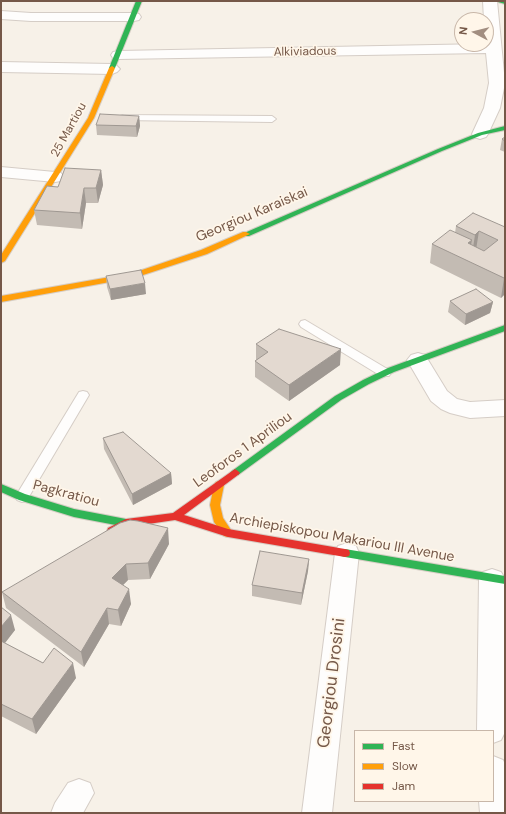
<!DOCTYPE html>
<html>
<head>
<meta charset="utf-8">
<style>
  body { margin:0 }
  #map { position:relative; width:506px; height:814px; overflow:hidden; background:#f7f1e8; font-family:"DM Sans",sans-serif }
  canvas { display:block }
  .frame { position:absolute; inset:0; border:2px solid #755848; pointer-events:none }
  .legend { position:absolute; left:354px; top:730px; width:140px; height:72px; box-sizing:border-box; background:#fff6e9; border:1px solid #c8b7a9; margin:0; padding:5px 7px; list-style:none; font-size:12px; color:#755848 }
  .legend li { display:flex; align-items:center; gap:8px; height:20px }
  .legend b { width:20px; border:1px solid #c8b7a9 }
  .north { position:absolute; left:454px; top:12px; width:40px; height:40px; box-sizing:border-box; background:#fff6e9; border:1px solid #c8b7a9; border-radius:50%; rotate:277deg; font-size:11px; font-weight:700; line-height:16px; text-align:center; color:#755848 }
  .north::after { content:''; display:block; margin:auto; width:14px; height:18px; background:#a28e80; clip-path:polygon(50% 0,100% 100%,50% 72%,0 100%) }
</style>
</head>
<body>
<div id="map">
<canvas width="506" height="814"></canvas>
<div class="frame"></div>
<ul class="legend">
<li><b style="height:5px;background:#30b455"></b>Fast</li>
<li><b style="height:5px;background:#ff9f0a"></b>Slow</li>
<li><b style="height:5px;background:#e5322d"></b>Jam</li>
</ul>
<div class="north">N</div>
</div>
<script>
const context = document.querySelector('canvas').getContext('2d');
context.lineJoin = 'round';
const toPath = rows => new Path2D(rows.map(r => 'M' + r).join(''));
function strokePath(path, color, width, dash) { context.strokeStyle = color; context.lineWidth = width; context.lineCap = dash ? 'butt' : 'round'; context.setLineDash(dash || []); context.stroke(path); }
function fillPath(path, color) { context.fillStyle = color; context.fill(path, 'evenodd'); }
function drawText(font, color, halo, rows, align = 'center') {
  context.font = font + ' "DM Sans",sans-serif'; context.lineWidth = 3.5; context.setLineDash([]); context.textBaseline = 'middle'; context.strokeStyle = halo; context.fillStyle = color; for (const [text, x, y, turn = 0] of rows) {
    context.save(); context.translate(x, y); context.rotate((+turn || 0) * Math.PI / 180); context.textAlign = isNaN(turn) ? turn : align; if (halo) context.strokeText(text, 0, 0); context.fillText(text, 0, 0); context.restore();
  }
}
const lane = toPath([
  [123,115,272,116,276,119,272,122,120,120,119,118,120,116,123,115],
  [305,320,389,370,391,373,389,376,381,376,301,327,299,324,301,321,305,320],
  [83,391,87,392,89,395,27,500,22,502,17,500,16,497,17,494,79,392,83,391]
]);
const street = toPath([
  [483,1,497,1,505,83,500,108,488,134,486,137,480,139,474,137,472,134,484,108,489,83,486,53,118,59,113,58,111,55,113,52,118,51,486,44,486,20,484,20,483,1],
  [1,11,31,13,134,13,139,14,141,17,139,20,134,21,31,21,1,19,1,11],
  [1,62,112,64,117,66,120,69,117,72,112,74,1,72,1,62],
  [1,167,55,172,61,173,64,177,61,181,55,182,1,177,1,167],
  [418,353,425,355,447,391,457,399,470,402,505,400,505,416,470,418,450,413,441,409,431,401,407,360,411,355,418,353],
  [347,543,356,546,359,553,332,813,302,813,335,553,338,546,347,543],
  [492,569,501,572,505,579,505,732,501,740,493,743,493,731,477,731,479,579,483,572,492,569],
  [493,756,503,760,505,764,505,813,480,813,479,801,493,801,493,756],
  [79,779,90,783,94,793,83,813,51,813,55,803,68,783,79,779]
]);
const fast = toPath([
  [136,1,142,1,115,68,110,69,109,68,136,1],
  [497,1,505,1,505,4,498,2,497,1],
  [505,126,505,130,482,135,442,151,249,236,246,236,242,234,438,149,478,133,505,126],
  [505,325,505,331,394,372,369,384,341,400,238,475,232,475,230,473,232,471,335,396,363,380,388,368,505,325],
  [1,484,25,494,74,509,126,519,130,520,131,523,130,526,126,527,74,517,19,500,1,492,1,484],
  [345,549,505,576,505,584,345,557,341,556,340,553,341,550,345,549]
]);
const slow = toPath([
  [112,66,115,68,94,118,5,261,1,263,1,255,88,118,109,68,112,66],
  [243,232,246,232,250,234,207,254,137,277,1,302,1,296,133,273,201,250,243,232],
  [219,481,222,482,224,485,220,505,223,518,233,533,232,536,228,537,224,536,214,522,210,505,214,485,216,482,219,481]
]);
const jam = toPath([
  [235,469,238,471,240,473,238,475,184,515,228,529,345,549,349,550,350,553,349,556,345,557,228,537,175,520,128,527,112,535,108,534,107,531,108,528,126,519,173,513,235,469]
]);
strokePath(lane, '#d5cdc6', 2);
strokePath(street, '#d5cdc6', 2);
strokePath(fast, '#d6cdc4', 2);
strokePath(slow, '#d6cdc4', 2);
strokePath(jam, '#d6cdc4', 2);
fillPath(lane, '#fefdfc');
fillPath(street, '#fefdfc');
fillPath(fast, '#30b455');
fillPath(slow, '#ff9f0a');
fillPath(jam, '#e5322d');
fillPath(toPath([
  [139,116,140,126,137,137,97,135,96,125],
  [505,137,505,152,500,150,502,139],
  [101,170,103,185,98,203,86,203,82,229,37,225,34,210],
  [456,226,505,227,505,294,501,298,430,263,432,244,455,233],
  [106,276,146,294,111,300,107,287],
  [450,301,493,302,490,313,465,325,448,312],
  [256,344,340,365,289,401,255,377,255,361,256,360],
  [103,438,171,473,172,484,133,505,104,449],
  [169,544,150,579,128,580,123,585,131,604,121,626,109,624,84,667,6,608,2,592],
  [309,559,308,571,301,605,252,596,252,585],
  [1,607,15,630,5,643,43,663,76,678,36,734,1,716]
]), '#c3bbb3');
fillPath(toPath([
  [139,116,140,126,137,137,136,126],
  [101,170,103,185,98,203,96,188],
  [84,188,86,203,82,229,80,213],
  [479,231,476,250,472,254,475,235],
  [472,240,468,259,468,243],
  [504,278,505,278,505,294,501,298],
  [145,283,146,294,111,300,110,289],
  [493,302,490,313,465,325,466,314],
  [341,349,340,365,289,401,289,385],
  [171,473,172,484,133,505,132,494],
  [168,528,169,544,150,579,148,563],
  [309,559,308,571,301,605,302,593],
  [126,564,128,580,115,593,112,578],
  [129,589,131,604,121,626,118,610],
  [107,608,109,624,84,667,81,652],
  [11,615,15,630,1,648,1,627],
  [73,663,76,678,36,734,32,719]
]), '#9f9892');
const building = toPath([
  [100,114,139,116,136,126,96,125,100,114],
  [505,137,505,141,502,139,505,137],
  [65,168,101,170,96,188,84,188,80,213,34,210,47,186,58,187,65,168],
  [473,213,505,227,505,278,504,278,432,244,450,230,472,240,468,243,484,251,498,240,479,231,475,235,456,226,473,213],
  [141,270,145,283,110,289,106,276,141,270],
  [476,289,493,302,466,314,450,301,476,289],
  [279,329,341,349,289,385,255,361,268,352,256,344,279,329],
  [123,432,171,473,132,494,103,438,123,432],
  [130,520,138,521,168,528,148,563,126,564,112,578,129,589,118,610,107,608,81,652,2,592,120,523,130,520],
  [260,551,309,559,302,593,252,585,260,551],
  [1,607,11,615,1,627,1,607],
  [1,641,43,663,54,648,73,663,32,719,1,704,1,641]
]);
fillPath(building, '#e3d9d0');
strokePath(building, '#9f9892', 1);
drawText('12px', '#755848', '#fff6e9', [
  ["Alkiviadous",305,52,-1],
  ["25 Martiou",69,130,-61]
]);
drawText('14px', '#755848', '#fff6e9', [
  ["Georgiou Karaiskai",252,215,-23],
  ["Leoforos 1 Apriliou",243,450,-36],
  ["Pagkratiou",66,494,15],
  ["Archiepiskopou Makariou III Avenue",342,538,10]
]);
drawText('17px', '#755848', '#fff6e9', [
  ["Georgiou Drosini",332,683,-83]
]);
</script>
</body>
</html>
